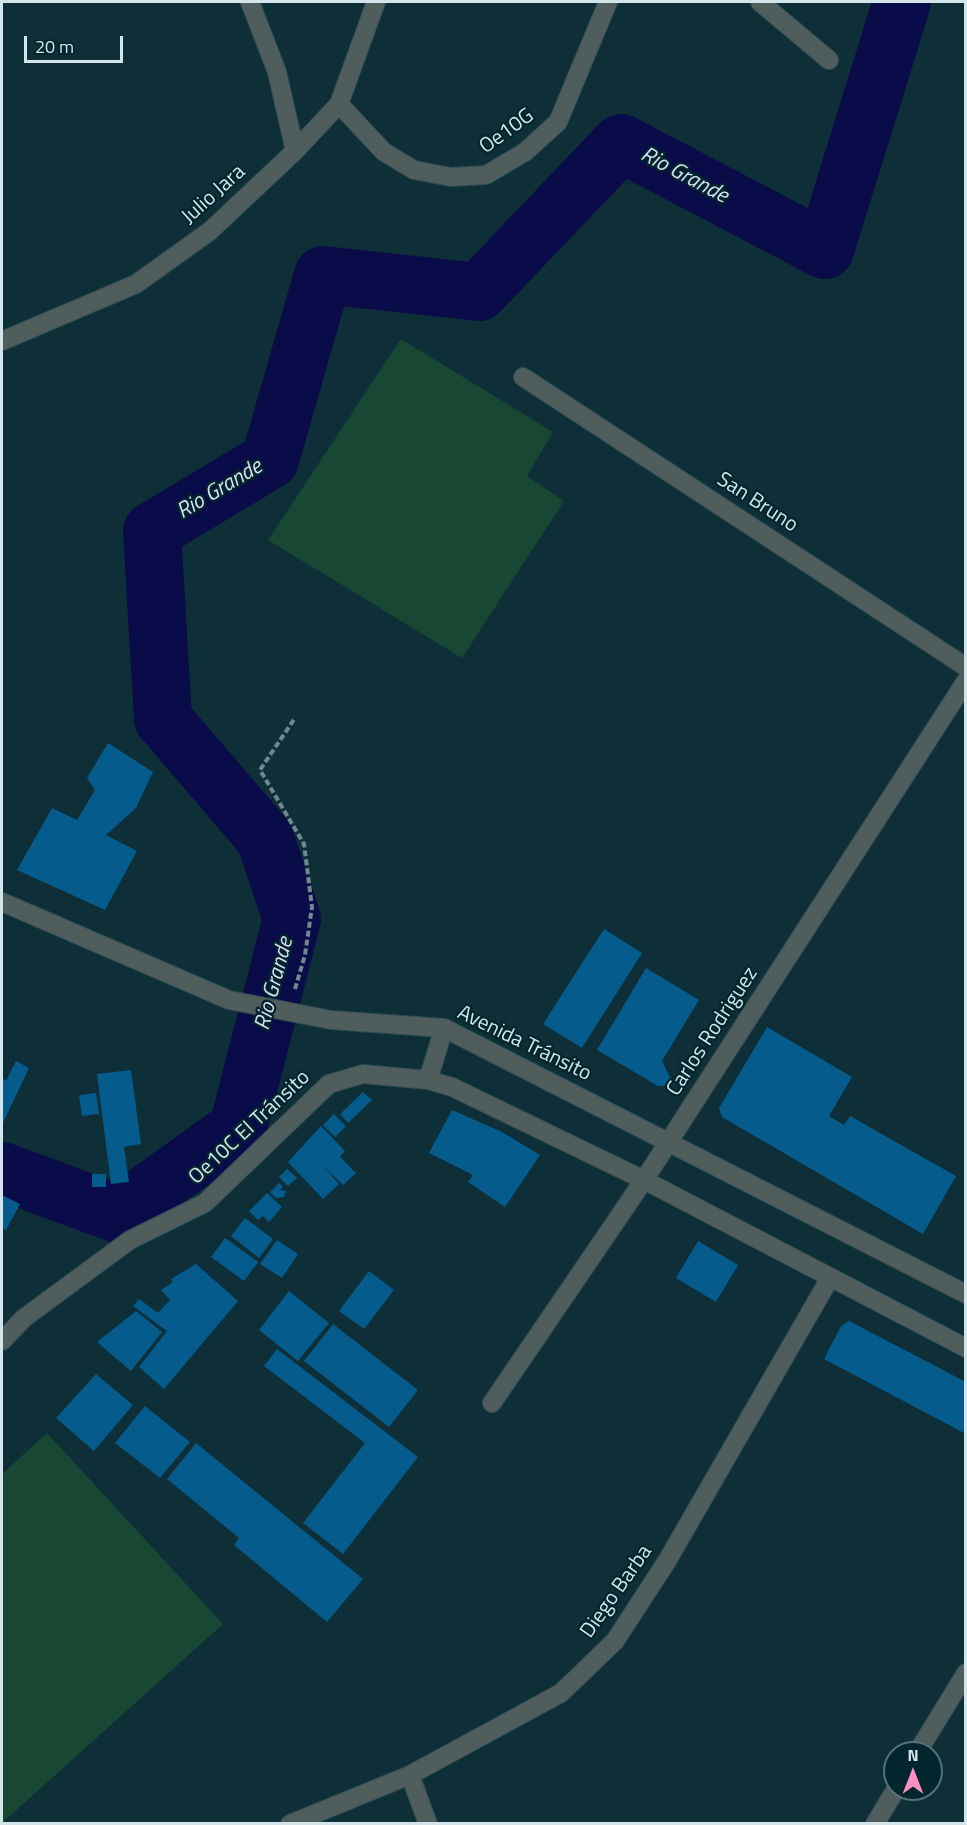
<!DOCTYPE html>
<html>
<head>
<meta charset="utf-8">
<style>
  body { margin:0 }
  #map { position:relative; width:967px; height:1825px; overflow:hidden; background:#0e2f37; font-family:"Titillium Web",sans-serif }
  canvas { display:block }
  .frame { position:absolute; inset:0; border:3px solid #d3e5ea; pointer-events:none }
  .north { position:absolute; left:883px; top:1741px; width:60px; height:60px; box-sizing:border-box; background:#03252d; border:2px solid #567279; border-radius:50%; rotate:0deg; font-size:16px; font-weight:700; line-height:24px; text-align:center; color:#d3e5ea }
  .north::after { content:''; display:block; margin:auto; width:21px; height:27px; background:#fc8fc1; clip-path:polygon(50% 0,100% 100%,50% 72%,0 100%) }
  .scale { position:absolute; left:24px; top:36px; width:99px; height:27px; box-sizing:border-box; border:3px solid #d3e5ea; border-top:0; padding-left:8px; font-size:18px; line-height:21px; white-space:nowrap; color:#d3e5ea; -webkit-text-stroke:4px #03252d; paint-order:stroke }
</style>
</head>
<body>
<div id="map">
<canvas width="967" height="1825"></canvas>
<div class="frame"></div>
<div class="north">N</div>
<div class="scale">20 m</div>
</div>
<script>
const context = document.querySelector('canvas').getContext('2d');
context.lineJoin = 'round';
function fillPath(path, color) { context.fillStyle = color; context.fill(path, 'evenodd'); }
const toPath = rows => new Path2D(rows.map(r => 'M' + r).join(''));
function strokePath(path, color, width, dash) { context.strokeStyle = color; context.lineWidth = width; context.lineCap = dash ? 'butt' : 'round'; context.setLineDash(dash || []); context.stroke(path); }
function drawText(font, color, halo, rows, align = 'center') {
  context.font = font + ' "Titillium Web",sans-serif'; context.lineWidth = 4.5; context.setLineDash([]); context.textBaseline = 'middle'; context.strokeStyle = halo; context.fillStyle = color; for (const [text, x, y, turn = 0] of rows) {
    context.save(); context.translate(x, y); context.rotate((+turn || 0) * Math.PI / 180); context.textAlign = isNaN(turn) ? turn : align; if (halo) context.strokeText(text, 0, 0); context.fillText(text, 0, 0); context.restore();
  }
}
fillPath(toPath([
  [401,339,553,432,527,476,564,501,462,658,268,540],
  [47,1433,223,1624,2,1823,2,1474]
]), '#184733');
strokePath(toPath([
  [2,1171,118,1214,238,1128,292,919,265,838,163,719,152,531,270,460,323,275,479,292,621,143,825,250,902,2]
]), '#090c48', 58);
fillPath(toPath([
  [108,743,153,772,136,808,106,835,137,851,105,910,17,870,52,808,77,820,95,790,87,778],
  [604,929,642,953,582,1048,543,1024],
  [646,968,699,1000,662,1061,673,1084,664,1086,658,1086,597,1050],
  [767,1027,852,1077,829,1116,844,1125,850,1116,956,1176,923,1234,722,1117,719,1108],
  [16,1061,29,1068,2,1125,2,1078,6,1081],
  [131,1070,141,1144,124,1147,129,1182,111,1184,97,1074],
  [363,1092,372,1100,348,1123,340,1114],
  [96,1093,99,1114,82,1116,79,1095],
  [452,1110,502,1132,540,1155,505,1207,468,1182,473,1175,429,1153],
  [334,1114,346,1126,335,1137,323,1125],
  [321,1126,345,1151,340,1157,356,1173,343,1185,323,1166,339,1184,323,1199,288,1162],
  [287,1169,297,1178,288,1186,279,1177],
  [92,1174,106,1174,106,1187,92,1187],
  [279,1183,283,1186,280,1190,286,1191,284,1197,276,1198,270,1192],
  [267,1193,282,1207,269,1222,263,1216,258,1220,249,1211],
  [2,1195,20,1204,6,1230,2,1228],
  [245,1218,273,1239,259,1258,231,1236],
  [225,1238,258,1262,244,1281,211,1257],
  [277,1240,298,1254,282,1278,260,1264],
  [698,1241,738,1265,716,1302,676,1278],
  [196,1264,238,1301,164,1389,139,1367,167,1331,133,1306,139,1299,158,1313,170,1300,161,1290,173,1282,171,1279],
  [369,1271,394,1290,364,1329,339,1311],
  [289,1291,329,1323,298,1361,259,1330],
  [136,1311,162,1332,131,1371,97,1342],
  [849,1321,966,1382,966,1434,824,1359,841,1326],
  [333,1324,418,1390,389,1427,304,1361],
  [277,1349,418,1457,343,1554,303,1523,365,1443,264,1366],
  [96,1374,133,1405,94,1451,56,1418],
  [145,1406,190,1442,160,1478,115,1443],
  [196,1443,363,1579,327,1622,234,1545,239,1538,167,1479]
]), '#045b8c');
const minor = toPath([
  [250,2,277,72,295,151],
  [760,2,829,60],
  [339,104,384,152,414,170,451,177,486,175,525,152,558,122,608,2],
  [2,341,136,284,210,231,295,151,339,104,376,2],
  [523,377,966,667],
  [2,902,229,1000,331,1020,444,1028,966,1294],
  [428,1080,444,1028],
  [2,1341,24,1318,130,1240,205,1203,329,1084,363,1074,428,1080,452,1087,644,1180,966,1348],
  [492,1403,644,1180,966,681],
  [917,1753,966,1673],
  [410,1775,428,1824],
  [290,1824,410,1775,561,1693,615,1641,667,1561,830,1278],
  [875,1824,896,1789]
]);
strokePath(minor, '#2e4c54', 20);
strokePath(toPath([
  [295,989,305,955,312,907,304,844,260,770,295,718]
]), '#6f898f', 4, [6, 3]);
strokePath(minor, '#4f5d5c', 18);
drawText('21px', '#d3e5ea', '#03252d', [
  ["Oe10G",507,132,-36],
  ["Julio Jara",214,195,-42],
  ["San Bruno",757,503,33],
  ["Carlos Rodriguez",713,1032,-57],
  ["Avenida Tránsito",524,1044,26],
  ["Oe10C El Tránsito",250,1128,-43],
  ["Diego Barba",617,1592,-55]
]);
drawText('italic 22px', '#d8dff2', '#03252d', [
  ["Rio Grande",684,176,28],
  ["Rio Grande",220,490,-31],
  ["Rio Grande",275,984,-75]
]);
</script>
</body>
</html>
